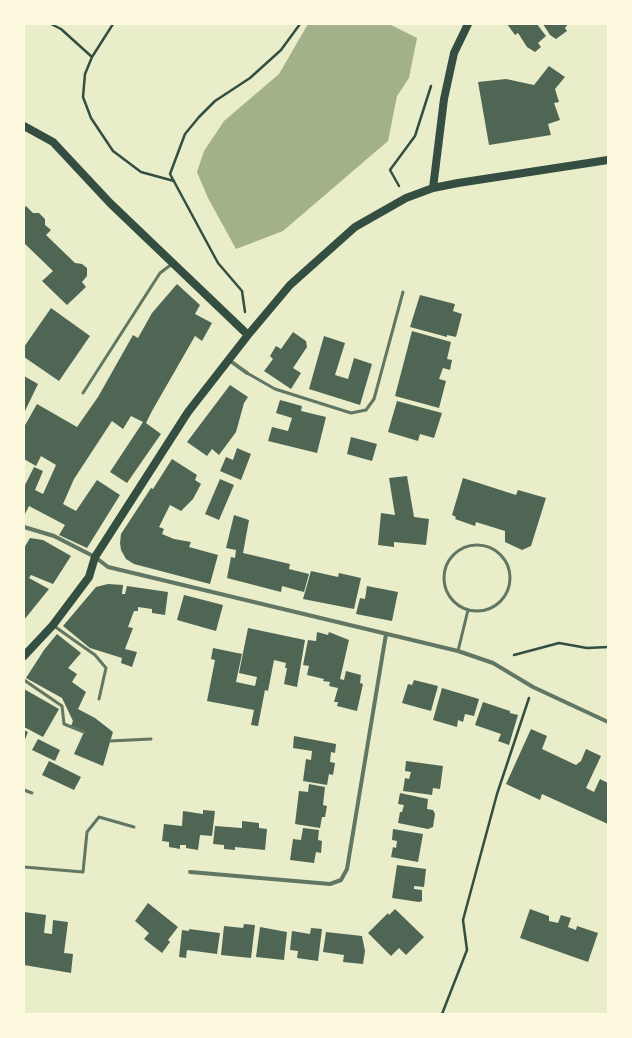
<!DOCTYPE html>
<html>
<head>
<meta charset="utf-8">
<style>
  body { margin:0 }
  #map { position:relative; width:632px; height:1038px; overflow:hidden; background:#e9edc9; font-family:"Exo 2",sans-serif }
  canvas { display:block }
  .frame { position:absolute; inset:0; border:25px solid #fefae0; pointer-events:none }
</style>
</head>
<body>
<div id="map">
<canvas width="632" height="1038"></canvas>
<div class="frame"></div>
</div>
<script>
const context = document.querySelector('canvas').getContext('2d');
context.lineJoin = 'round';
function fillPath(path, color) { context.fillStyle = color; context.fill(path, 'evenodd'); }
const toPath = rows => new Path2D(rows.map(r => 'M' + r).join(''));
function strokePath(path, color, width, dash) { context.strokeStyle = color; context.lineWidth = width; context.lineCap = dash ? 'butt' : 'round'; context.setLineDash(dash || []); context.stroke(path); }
fillPath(toPath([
  [308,24,389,24,417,38,409,78,397,96,388,141,283,231,236,249,208,198,197,172,204,151,224,121,279,74]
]), '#a3b18a');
fillPath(toPath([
  [507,24,537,24,546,36,538,43,541,47,535,52,527,47,518,33,515,35],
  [543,24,568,24,565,28,567,31,556,39,550,35],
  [549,66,565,77,555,89,559,102,554,103,560,120,548,124,551,135,489,145,478,82,506,79,534,85],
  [26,206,33,213,39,213,45,219,45,225,51,230,46,235,75,263,82,264,87,268,87,276,82,282,86,287,67,305,42,281,53,271,24,243,24,208],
  [177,284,200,305,195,314,212,323,202,341,195,336,152,411,146,423,161,434,127,483,110,472,143,422,131,416,123,429,112,421,74,479,63,504,76,511,97,480,120,495,87,548,59,535,65,525,29,506,24,516,24,487,34,467,43,471,35,490,43,494,56,465,41,456,36,466,24,459,24,427,37,404,77,427,98,397,133,335,138,338,152,313],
  [420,295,455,304,453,311,462,314,456,337,447,335,447,337,410,327],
  [51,308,90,336,59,381,24,357,24,347],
  [412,331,451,342,447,359,452,360,450,370,443,368,439,379,446,381,439,408,395,396],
  [293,332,306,341,307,347,293,368,301,373,291,389,264,371,273,359,270,356,276,346,281,349],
  [324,336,345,343,335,375,348,379,354,358,372,364,360,405,309,389],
  [24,376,38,384,25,411,24,410],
  [230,385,248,397,244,403,236,432,219,455,212,449,207,456,187,442],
  [280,400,302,406,301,411,326,417,317,453,268,441,272,427,288,431,292,418,276,413],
  [397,401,442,413,434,438,420,434,418,441,388,432],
  [351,437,377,444,372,461,347,454],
  [237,448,251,454,241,480,220,471,226,457,233,460],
  [172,459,197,475,195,480,201,484,193,499,181,511,170,505,159,527,164,529,162,534,174,539,191,542,189,547,218,555,210,584,134,564,126,559,121,550,120,543,121,534,151,488,153,489],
  [407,476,414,517,429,519,426,545,394,542,394,547,378,545,381,513,395,515,389,478],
  [463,478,516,495,518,490,546,498,531,546,522,550,505,542,505,531,476,522,475,526,455,519,456,517,452,515],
  [220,479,234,485,219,520,205,514],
  [234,515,249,520,243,553,290,564,289,569,309,574,304,592,282,586,281,592,227,578,231,557,235,558,236,550,226,548],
  [30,538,43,540,71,556,53,584,31,575,29,578,49,589,24,620,24,548],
  [311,571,338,577,339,573,361,578,354,609,303,599],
  [108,584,123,585,122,594,125,594,127,586,168,592,165,615,152,613,152,609,138,607,138,611,134,611,128,627,133,628,125,649,137,652,132,667,121,663,122,658,90,648,63,626,96,587],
  [367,586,398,592,392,621,356,614,360,598,365,599],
  [184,595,223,605,216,631,177,620],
  [248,628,305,640,297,687,284,684,287,668,285,668,286,663,274,660,268,691,265,690,258,726,251,725,254,710,207,701,215,660,211,659,213,648,242,654,236,682,255,686,257,677,239,673],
  [317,632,328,635,329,632,349,640,340,679,344,680,346,671,361,675,360,683,363,684,357,711,337,706,338,702,334,702,338,688,329,686,330,682,323,681,324,679,307,675,309,666,303,665,308,640,316,641],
  [57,634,81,653,68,668,77,674,72,682,86,692,78,709,95,718,113,732,103,766,74,754,84,732,71,726,73,721,62,698,26,678,44,650],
  [414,680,438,686,431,711,402,703,408,684,412,685],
  [442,688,479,699,474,716,465,714,463,722,458,720,457,727,433,720],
  [24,689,59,709,43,737,24,727],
  [483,702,510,711,510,713,518,715,509,745,498,741,501,734,475,725],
  [531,729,547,736,542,749,576,765,581,761,586,749,601,756,586,788,594,792,600,779,608,783,608,824,542,794,540,800,506,784],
  [24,730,28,732,24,742],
  [294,736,336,744,335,753,331,752,330,762,335,763,333,775,329,774,327,785,303,781,306,759,311,760,312,751,293,748],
  [38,739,60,750,55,761,32,750],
  [49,761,81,777,74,790,42,775],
  [406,761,443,766,440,789,433,788,432,795,403,791,405,778,409,779,411,772,405,771],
  [309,784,325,787,323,805,327,806,325,817,322,817,320,828,295,824,299,791,308,792],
  [400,793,428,799,427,809,433,810,435,814,433,827,428,829,398,823,400,812,402,812,404,805,398,804],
  [203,810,215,811,212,836,200,835,198,850,186,848,186,845,180,845,180,849,169,847,169,842,162,841,164,824,182,826,183,811,203,814],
  [242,821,259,823,259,828,267,829,265,850,235,847,235,850,224,849,224,845,213,844,215,826,242,828],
  [303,828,319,830,318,840,322,841,321,853,316,852,314,863,290,860,293,839,301,840],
  [393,829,423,834,418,862,391,857,393,847,396,848,397,841,392,840],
  [397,865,426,869,424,887,414,886,414,889,422,890,422,901,419,902,392,898],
  [148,903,178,927,168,940,170,942,162,953,144,939,149,933,135,921],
  [395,909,424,937,406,955,399,948,391,956,368,933,388,913,389,915],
  [530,909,549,916,549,921,558,923,561,915,571,918,568,927,576,930,577,926,598,933,588,962,520,938],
  [24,912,46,915,44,933,52,934,53,920,68,922,64,953,73,954,71,973,24,965],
  [244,924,255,925,251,958,221,955,224,926,243,928],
  [260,927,287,932,284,960,256,957],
  [311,928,322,929,318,961,297,958,298,951,290,950,292,931,310,934],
  [189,929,220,933,217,954,187,950,186,958,179,957,182,930,189,931],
  [326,932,362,936,365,951,363,964,343,962,344,955,323,952]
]), '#4f6655');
strokePath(toPath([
  [51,24,61,29,92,57],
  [113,24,92,57,85,74,83,97,91,118,113,151,141,172,174,181],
  [399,186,390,170,415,136,431,86],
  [245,312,242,291,218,263,170,174,185,134,199,117,215,101,250,78,281,50,300,24],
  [514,655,559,643,587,648,608,647],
  [442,1014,467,950,463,920,497,794,529,698]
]), '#344e41', 2.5);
strokePath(toPath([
  [247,373,275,389,351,413,366,410,374,399,403,292],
  [83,393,160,273,172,264],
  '444 578a33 33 0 1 1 66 0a33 33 0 1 1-66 0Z',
  [54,626,95,655,106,668,99,699],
  [458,651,468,610],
  [24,680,62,706,64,724,84,732],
  [110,741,151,739],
  [24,790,32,793],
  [24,867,83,872,87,832,99,817,134,827]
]), '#617663', 3);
strokePath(toPath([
  [229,360,247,373],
  [24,527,54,536,95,557,108,567,458,651,493,663,533,687,608,722],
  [190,872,330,884,341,880,347,869,386,634]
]), '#617663', 4);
strokePath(toPath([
  [24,126,53,142,110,203,248,335],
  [433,188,444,99,454,53,468,24],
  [24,656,53,625,89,577,95,557,188,412,248,335,290,285,355,227,406,198,433,188,458,183,608,160]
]), '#344e41', 8);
</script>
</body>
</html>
